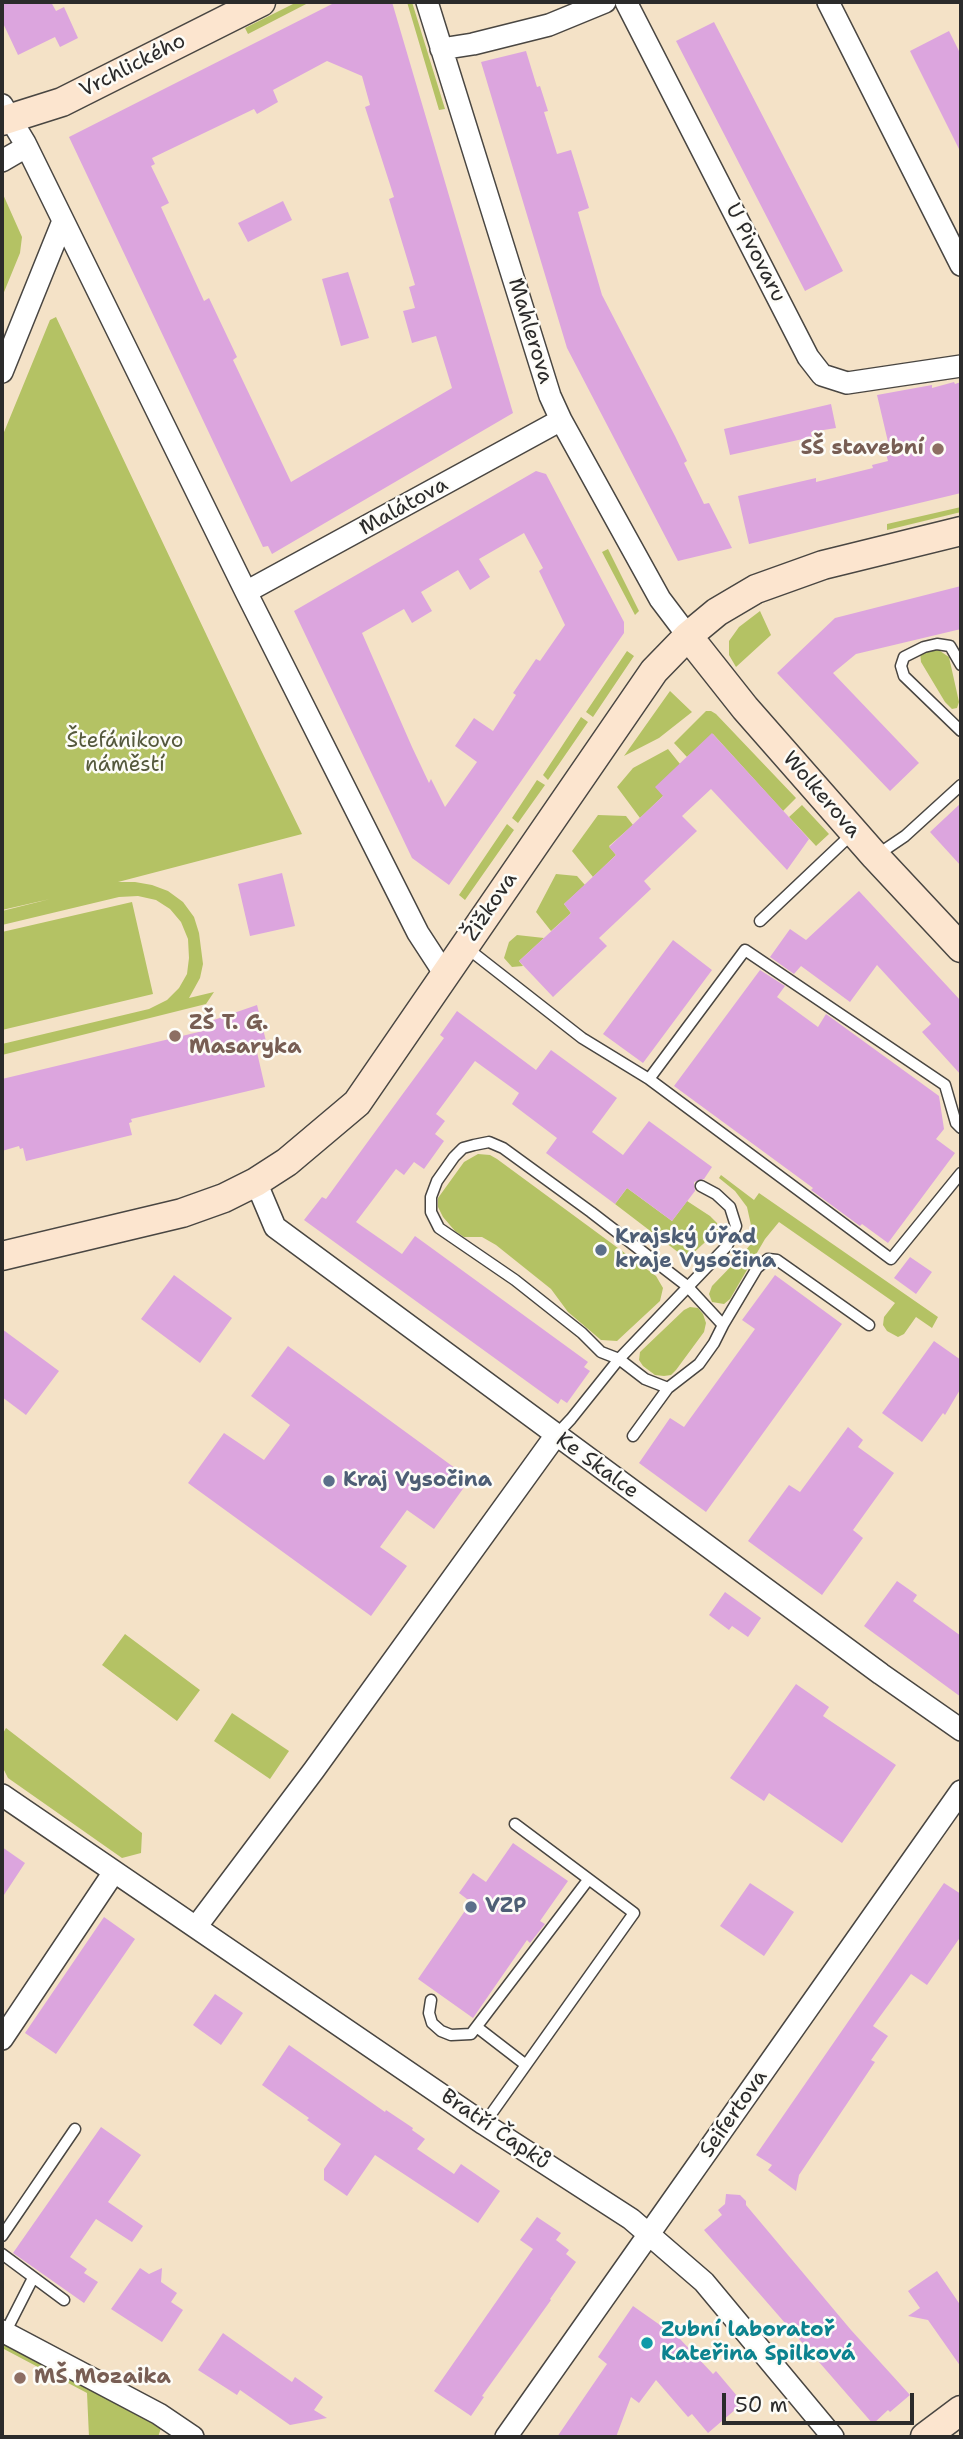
<!DOCTYPE html>
<html>
<head>
<meta charset="utf-8">
<style>
  body { margin:0 }
  #map { position:relative; width:963px; height:2439px; overflow:hidden; background:#f4e2c7; font-family:"Shantell Sans",sans-serif }
  canvas { display:block }
  .frame { position:absolute; inset:0; border:4px solid #2b2b2b; pointer-events:none }
  .scale { position:absolute; left:722px; top:2393px; width:192px; height:32px; box-sizing:border-box; border:4px solid #2b2b2b; border-top:0; padding-left:9px; font-size:21px; line-height:24px; white-space:nowrap; color:#2b2b2b; -webkit-text-stroke:5px #fdfcf7; paint-order:stroke }
</style>
</head>
<body>
<div id="map">
<canvas width="963" height="2439"></canvas>
<div class="frame"></div>
<div class="scale">50 m</div>
</div>
<script>
const context = document.querySelector('canvas').getContext('2d');
context.lineJoin = 'round';
function fillPath(path, color) { context.fillStyle = color; context.fill(path, 'evenodd'); }
const toPath = rows => new Path2D(rows.map(r => 'M' + r).join(''));
function strokePath(path, color, width, dash) { context.strokeStyle = color; context.lineWidth = width; context.lineCap = dash ? 'butt' : 'round'; context.setLineDash(dash || []); context.stroke(path); }
function drawText(font, color, halo, rows, align = 'center') {
  context.font = font + ' "Shantell Sans",sans-serif'; context.lineWidth = 5; context.setLineDash([]); context.textBaseline = 'middle'; context.strokeStyle = halo; context.fillStyle = color; for (const [text, x, y, turn = 0] of rows) {
    context.save(); context.translate(x, y); context.rotate((+turn || 0) * Math.PI / 180); context.textAlign = isNaN(turn) ? turn : align; if (halo) context.strokeText(text, 0, 0); context.fillText(text, 0, 0); context.restore();
  }
}
fillPath(toPath([
  [297,2,310,2,248,34,245,28],
  [407,2,412,2,445,109,439,110],
  [2,192,22,237,20,253,2,297],
  [56,317,260,748,302,834,118,882,135,882,152,885,168,891,183,902,194,917,199,933,203,964,200,978,189,998,214,992,206,1004,2,1055,2,1044,149,1009,167,1000,179,988,187,974,189,958,188,939,181,922,170,909,156,900,138,896,119,897,2,925,2,911,50,899,2,910,2,437,50,320],
  [961,507,961,512,887,530,887,524],
  [608,549,639,611,635,615,602,552],
  [760,611,771,635,736,667,729,655,729,641,739,627],
  [937,649,949,657,959,702,957,708,952,709,945,702,921,662,920,652],
  [627,651,634,656,593,717,586,712],
  [670,691,692,712,659,738,624,756],
  [706,711,711,711,716,714,796,798,783,811,713,734,687,757,674,743],
  [581,717,588,722,548,780,543,775],
  [668,749,680,764,663,796,640,818,617,787,633,768],
  [537,780,545,785,518,823,512,818],
  [802,805,829,834,816,846,789,817],
  [598,815,626,816,633,825,609,846,616,855,593,877,572,851],
  [507,824,514,830,465,900,459,895],
  [556,874,577,876,585,885,564,904,571,913,551,931,536,912],
  [132,902,153,994,2,1030,2,932],
  [517,935,544,938,519,961,523,966,512,967,504,958,509,942],
  [478,1154,490,1155,497,1159,656,1276,663,1288,660,1301,617,1341,601,1340,568,1312,551,1289,496,1245,482,1237,464,1237,455,1231,443,1217,438,1207,438,1198,464,1162],
  [721,1175,754,1200,759,1193,938,1317,932,1328,916,1317,904,1334,898,1337,887,1331,883,1325,884,1317,895,1303,779,1222,765,1239,730,1299,724,1304,712,1302,709,1294,712,1286,742,1255,750,1245,753,1234,747,1207,735,1191,719,1178],
  [627,1188,672,1221,687,1201,710,1216,717,1223,718,1230,687,1259,615,1204],
  [690,1307,698,1308,703,1314,706,1323,704,1332,676,1370,671,1375,664,1376,655,1375,643,1366,639,1360,640,1352,684,1310],
  [125,1634,200,1690,177,1721,102,1665],
  [232,1713,289,1751,270,1779,214,1741],
  [6,1728,142,1833,141,1853,122,1858,8,1778,2,1766,2,1735],
  [2,2343,157,2423,161,2428,158,2437,89,2437,87,2393,2,2348]
]), '#b4c264');
fillPath(toPath([
  [2,2,51,2,56,11,64,7,78,38,60,47,55,37,18,55,2,21],
  [336,2,392,2,513,413,272,554,268,546,263,547,69,137],
  [327,61,362,76,370,105,365,107,394,197,389,199,415,285,409,287,415,308,403,311,412,343,436,336,452,388,291,482,233,360,237,357,209,298,204,301,161,207,169,203,151,166,155,164,152,158,254,109,257,114,278,102,273,90],
  [714,22,843,271,805,291,676,41],
  [949,31,961,55,961,153,910,51],
  [526,51,537,87,540,86,548,111,544,112,557,154,571,150,589,208,578,212,602,295,675,436,687,461,684,463,704,504,709,503,732,548,678,561,567,348,481,62],
  [283,201,292,220,248,242,238,223],
  [348,272,369,338,341,346,322,279],
  [954,382,955,384,961,382,961,493,749,544,738,496,816,478,816,482,873,468,872,465,888,461,884,447,889,446,877,395,932,385,932,388],
  [831,404,836,428,811,432,812,437,730,455,724,429],
  [536,471,546,474,624,622,624,633,449,885,412,858,294,611],
  [524,533,543,568,539,571,565,625,540,661,536,659,513,693,516,695,493,731,474,718,455,746,477,762,445,807,431,779,429,783,412,747,362,633,404,609,412,623,432,611,421,592,458,570,470,590,490,577,479,559],
  [961,586,961,629,856,654,833,673,919,763,890,791,777,673,835,618],
  [712,733,809,839,787,870,711,789,682,816,697,831,644,881,651,889,599,938,607,946,553,997,519,961,571,913,564,904,616,855,609,847,663,796,655,787],
  [961,803,961,866,930,832],
  [282,873,295,926,250,936,238,884],
  [859,891,961,1001,961,1075,922,1032,931,1024,877,965,850,1002,801,966,794,974,770,957,790,929,806,940],
  [673,940,712,970,643,1063,603,1034],
  [760,970,785,986,777,997,818,1027,826,1014,939,1096,944,1129,936,1139,955,1153,888,1243,862,1224,860,1226,811,1190,813,1188,674,1086],
  [257,1005,267,1045,256,1048,265,1087,131,1119,132,1122,129,1123,132,1135,26,1161,23,1148,20,1149,19,1146,2,1151,2,1079,207,1030,205,1023],
  [457,1011,536,1070,551,1050,617,1098,592,1132,623,1155,649,1121,712,1167,704,1179,694,1182,695,1191,672,1221,627,1188,615,1204,546,1153,557,1138,512,1104,519,1093,475,1061,436,1114,445,1121,435,1134,444,1141,424,1169,414,1162,404,1175,396,1169,356,1222,402,1254,415,1236,588,1362,584,1367,590,1371,567,1403,561,1399,558,1404,304,1220,322,1197,326,1199,399,1099,444,1038,440,1035],
  [910,1257,932,1272,916,1294,894,1278],
  [174,1275,232,1318,200,1363,141,1319],
  [775,1275,842,1324,706,1512,639,1463,670,1418,684,1427,755,1329,742,1320],
  [2,1329,59,1371,26,1415,2,1397],
  [934,1341,961,1360,961,1388,945,1415,943,1413,922,1442,882,1413],
  [288,1346,470,1479,434,1529,407,1510,380,1547,407,1566,371,1616,188,1483,224,1433,264,1460,290,1425,251,1396],
  [848,1427,863,1440,858,1447,894,1473,853,1530,863,1538,822,1595,748,1541,789,1485,800,1492],
  [897,1581,917,1595,913,1601,961,1636,961,1697,864,1626],
  [725,1592,761,1618,748,1637,732,1626,729,1630,709,1615],
  [796,1684,829,1707,823,1716,896,1765,842,1843,769,1793,764,1801,730,1778],
  [513,1843,568,1881,540,1921,545,1924,530,1943,527,1940,473,2018,418,1979,471,1902,459,1893,473,1873,486,1882],
  [2,1847,25,1863,2,1898],
  [750,1883,794,1912,764,1956,720,1926],
  [944,1883,961,1894,961,1936,927,1985,911,1974,873,2026,888,2036,871,2060,875,2062,799,2175,796,2191,768,2170,772,2165,756,2155],
  [104,1917,135,1939,56,2054,25,2033],
  [215,1994,243,2013,221,2045,193,2025],
  [289,2045,385,2112,386,2110,413,2128,412,2130,425,2139,417,2149,454,2174,461,2164,500,2191,478,2223,375,2155,347,2196,324,2180,324,2169,341,2144,307,2120,309,2118,262,2085],
  [101,2127,141,2155,108,2202,143,2226,132,2242,96,2219,70,2257,87,2269,84,2273,98,2282,84,2303,13,2253],
  [726,2194,740,2195,746,2201,746,2205,851,2330,910,2395,890,2412,888,2410,873,2424,704,2230,722,2215,718,2210,725,2204],
  [537,2217,561,2233,556,2240,569,2250,566,2254,576,2262,550,2299,551,2300,482,2396,484,2397,471,2416,434,2391,533,2249,520,2240],
  [140,2268,149,2274,162,2268,161,2282,177,2293,171,2302,183,2310,162,2342,111,2309],
  [937,2271,961,2306,961,2367,928,2320,908,2316,920,2308,908,2291],
  [633,2306,680,2339,713,2374,716,2371,743,2403,708,2433,692,2414,688,2417,656,2380,639,2403,631,2397,616,2437,557,2437,607,2364,598,2357],
  [223,2333,292,2382,295,2377,323,2397,314,2410,327,2418,290,2425,240,2390,237,2395,198,2370]
]), '#dca5de');
const lane = toPath([
  [961,665,950,646,937,644,924,647,904,657,901,666,904,676,961,731],
  [877,855,905,836,961,785],
  [760,921,854,832],
  [467,948,582,1038,649,1079,891,1259,961,1173],
  [649,1079,745,950,945,1085,956,1123,961,1128],
  [668,1388,645,1379,619,1359,601,1352,582,1333,515,1280,439,1228,431,1212,431,1197,437,1181,454,1157,463,1148,474,1145,489,1142,503,1148,591,1212,687,1286,723,1325],
  [556,1435,571,1419,619,1359,727,1246,736,1226,730,1207,716,1194,701,1186],
  [633,1436,668,1388,699,1364,714,1343,723,1325,757,1268,768,1259,777,1260,869,1325],
  [431,2000,429,2013,432,2023,441,2031,451,2035,471,2034,588,1880],
  [478,2028,526,2065],
  [484,2124,634,1913,515,1824],
  [2,2236,75,2129],
  [2,2254,64,2300],
  [5,2333,33,2278]
]);
const street = toPath([
  [427,2,550,396,561,420,660,599,688,636],
  [626,2,808,357,822,375,847,383,961,366],
  [828,2,961,265],
  [441,49,473,44,549,25,605,2],
  [2,105,25,143,246,592,418,933,446,976],
  [2,161,26,147],
  [2,372,63,221],
  [246,592,561,420],
  [256,1182,275,1227,881,1674,961,1730],
  [2,1795,484,2124,631,2219,704,2282,833,2437],
  [196,1927,314,1770,556,1435],
  [2,2039,114,1872],
  [2,2331,159,2414,193,2437],
  [506,2437,961,1791]
]);
const secondary = toPath([
  [2,121,62,102,261,2],
  [688,636,745,708,875,856,961,948],
  [2,1256,182,1213,224,1198,256,1182,287,1162,357,1103,654,671,688,636,717,612,756,589,823,565,961,531],
  [925,2437,961,2410]
]);
strokePath(lane, '#494642', 13);
strokePath(street, '#494642', 24);
strokePath(secondary, '#494642', 31);
strokePath(lane, '#fff', 10);
strokePath(street, '#fff', 21);
strokePath(secondary, '#fce5cf', 28);
for (const [x, y, r, color] of [
  [938,449,7,"#8d6e63"],
  [175,1036,7,"#8d6e63"],
  [601,1250,7,"#5c6f8a"],
  [329,1481,7,"#5c6f8a"],
  [471,1907,7,"#5c6f8a"],
  [647,2343,7,"#0f9aa8"],
  [20,2378,7,"#8d6e63"]
]) { const dot = new Path2D(); dot.arc(x, y, r, 0, 2 * Math.PI); context.fillStyle = color; context.fill(dot); strokePath(dot, '#fdfcf7', 2.5); }
drawText('21px', '#2b2b2b', '#fdfcf7', [
  ["Vrchlického",133,66,-27],
  ["U Pivovaru",755,253,63],
  ["Mahlerova",530,331,73],
  ["Malátova",404,507,-29],
  ["Wolkerova",821,795,49],
  ["Žižkova",491,907,-56],
  ["Ke Skalce",597,1466,36],
  ["Seifertova",734,2114,-55],
  ["Bratří Čapků",495,2130,34]
]);
drawText('bold 21px', '#785e54', '#fdfcf7', [
  ["SŠ stavební",924,449,"right"],
  ["ZŠ T. G.",189,1024],
  ["Masaryka",189,1048],
  ["MŠ Mozaika",34,2378]
], 'left');
drawText('21px', '#54583c', '#fdfcf7', [
  ["Štefánikovo",125,742],
  ["náměstí",125,766]
]);
drawText('bold 21px', '#4e5e75', '#fdfcf7', [
  ["Krajský úřad",615,1238],
  ["kraje Vysočina",615,1262],
  ["Kraj Vysočina",343,1481],
  ["VZP",485,1907]
], 'left');
drawText('bold 21px', '#0d838f', '#fdfcf7', [
  ["Zubní laboratoř",661,2331],
  ["Kateřina Spilková",661,2355]
], 'left');
</script>
</body>
</html>
